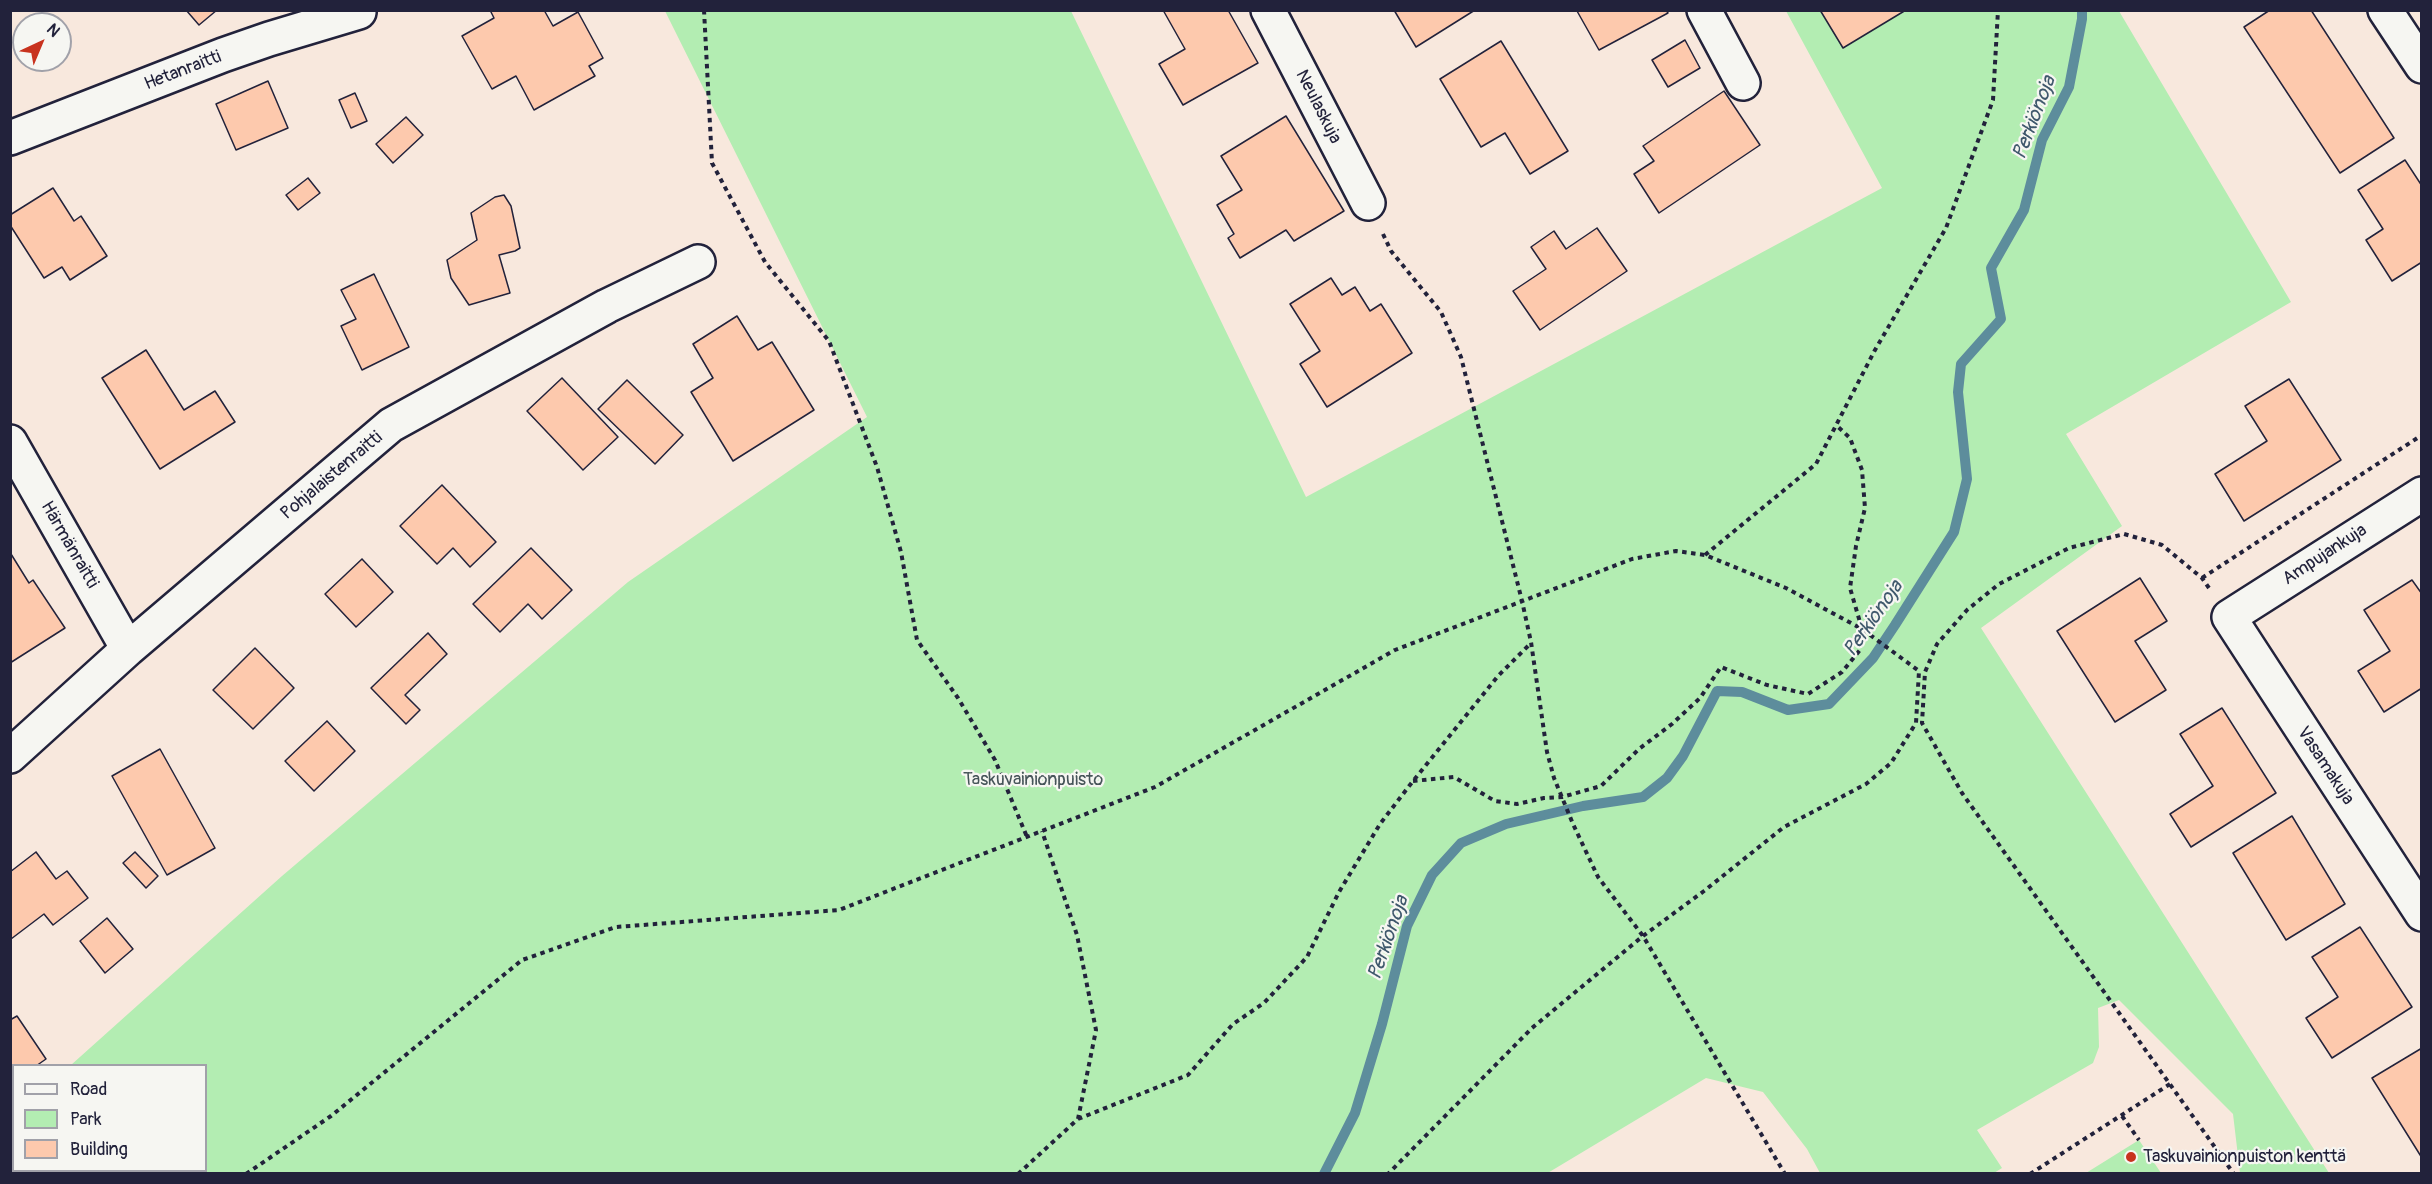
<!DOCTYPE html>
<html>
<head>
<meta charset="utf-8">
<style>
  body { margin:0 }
  #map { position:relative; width:2432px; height:1184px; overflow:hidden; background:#f8e8dd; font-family:Pangolin,sans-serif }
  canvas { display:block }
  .frame { position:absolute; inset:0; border:12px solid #22223b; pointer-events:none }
  .legend { position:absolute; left:12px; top:1064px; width:195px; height:108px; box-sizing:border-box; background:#f6f6f2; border:2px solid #a1a1a9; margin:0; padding:8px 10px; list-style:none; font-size:18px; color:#22223b }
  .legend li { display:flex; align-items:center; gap:12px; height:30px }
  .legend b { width:30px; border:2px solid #a1a1a9 }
  .north { position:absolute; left:12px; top:12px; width:60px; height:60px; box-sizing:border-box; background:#f6f6f2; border:2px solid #a1a1a9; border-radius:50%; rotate:44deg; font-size:16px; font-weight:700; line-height:24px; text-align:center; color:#22223b }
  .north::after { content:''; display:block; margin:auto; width:21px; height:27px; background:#c8321e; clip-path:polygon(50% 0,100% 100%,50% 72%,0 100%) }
</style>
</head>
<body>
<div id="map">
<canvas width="2432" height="1184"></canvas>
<div class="frame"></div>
<ul class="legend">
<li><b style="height:8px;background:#f6f6f2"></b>Road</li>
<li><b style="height:16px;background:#b3edb2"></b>Park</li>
<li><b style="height:16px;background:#fdc9ad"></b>Building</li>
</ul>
<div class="north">N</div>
</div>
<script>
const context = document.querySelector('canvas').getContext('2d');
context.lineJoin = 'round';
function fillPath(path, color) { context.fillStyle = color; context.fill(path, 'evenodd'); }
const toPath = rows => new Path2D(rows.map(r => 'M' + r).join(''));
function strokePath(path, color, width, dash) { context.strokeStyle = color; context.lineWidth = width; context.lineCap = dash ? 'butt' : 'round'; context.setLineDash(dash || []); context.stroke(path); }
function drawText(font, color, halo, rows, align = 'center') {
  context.font = font + ' Pangolin,sans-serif'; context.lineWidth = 4.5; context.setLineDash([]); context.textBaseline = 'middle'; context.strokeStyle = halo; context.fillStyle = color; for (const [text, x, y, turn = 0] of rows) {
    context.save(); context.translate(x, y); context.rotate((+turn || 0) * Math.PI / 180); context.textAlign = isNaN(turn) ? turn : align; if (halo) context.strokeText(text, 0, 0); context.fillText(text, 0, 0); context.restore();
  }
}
fillPath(toPath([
  [665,11,1071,11,1306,497,1882,188,1786,11,2119,11,2291,302,2066,434,2122,526,1981,628,2329,1173,2240,1173,2233,1114,2119,1000,2098,1008,2099,1047,2093,1063,1977,1130,2002,1168,1994,1173,1820,1173,1807,1149,1763,1092,1706,1078,1546,1174,11,1174,10,1119,13,1117,14,1170,206,1170,206,1066,71,1065,282,876,628,582,867,417],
  [2139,1140,2161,1173,2086,1173]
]), '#b3edb2');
strokePath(toPath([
  [1324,1174,1355,1113,1382,1024,1407,926,1432,875,1461,843,1506,824,1583,806,1643,797,1667,778,1683,756,1717,691,1742,692,1788,710,1829,704,1873,658,1895,625,1954,532,1967,479,1958,392,1961,364,2001,319,1991,268,2024,210,2042,140,2069,87,2082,19,2082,10]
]), '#5d8d9c', 10);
const building = toPath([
  [186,10,217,10,199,25,186,10],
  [490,10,544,10,553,26,578,12,603,58,589,66,595,76,534,110,516,76,492,89,462,36,494,18,490,10],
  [1163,10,1228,10,1258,63,1183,105,1159,64,1185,49,1163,10],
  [1394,10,1475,10,1416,47,1394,10],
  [1666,10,1668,13,1599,50,1577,11,1666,10],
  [1820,10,1906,10,1843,48,1820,10],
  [2270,10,2311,10,2394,138,2340,173,2244,27,2270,10],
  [1685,40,1700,68,1668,87,1652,60,1685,40],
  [1501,41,1568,151,1530,174,1505,133,1481,147,1440,79,1501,41],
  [268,81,288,128,236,150,216,104,268,81],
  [1724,91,1760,145,1659,213,1634,174,1654,161,1643,146,1724,91],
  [355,93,367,121,351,128,339,100,355,93],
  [1286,116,1344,211,1294,241,1286,230,1240,258,1228,238,1234,234,1217,205,1242,190,1221,156,1286,116],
  [406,117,423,135,393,163,376,144,406,117],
  [2405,160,2422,186,2422,262,2392,281,2366,240,2383,229,2358,190,2405,160],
  [308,178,320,193,298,210,286,195,308,178],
  [53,188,74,221,81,216,107,256,70,280,62,267,44,278,10,225,10,215,53,188],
  [504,195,511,206,520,248,515,251,499,255,510,293,469,305,451,278,447,260,477,240,471,213,495,197,504,195],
  [1597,228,1627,271,1540,330,1513,291,1546,269,1531,247,1554,231,1566,249,1597,228],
  [374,274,409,347,362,370,341,326,356,319,341,290,374,274],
  [1331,278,1342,295,1355,287,1370,311,1381,304,1412,353,1327,407,1300,364,1320,351,1290,304,1331,278],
  [737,316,758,350,772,342,814,410,733,461,691,392,713,378,693,344,737,316],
  [146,350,184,410,215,391,235,422,160,469,102,378,146,350],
  [562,378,618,437,583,470,527,411,562,378],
  [2289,379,2341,460,2244,521,2215,474,2267,441,2245,406,2289,379],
  [627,380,683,435,655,464,598,409,627,380],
  [442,485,496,542,470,567,453,548,437,564,400,526,442,485],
  [531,548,572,590,542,619,528,604,500,632,473,604,531,548],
  [11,554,29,583,33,580,65,628,10,663,11,554],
  [362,559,393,592,356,627,325,594,362,559],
  [2140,578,2167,621,2135,641,2166,690,2115,722,2057,631,2140,578],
  [2412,580,2422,594,2422,688,2384,712,2358,671,2390,651,2364,610,2412,580],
  [428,633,447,654,405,695,420,710,406,724,371,688,428,633],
  [255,648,294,688,253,729,213,690,255,648],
  [2222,708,2276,793,2191,847,2170,814,2213,786,2180,734,2222,708],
  [327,721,355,751,314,791,285,761,327,721],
  [160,749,215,848,167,875,112,776,160,749],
  [2292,816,2345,904,2286,940,2233,853,2292,816],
  [36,852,56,879,67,871,88,898,53,925,44,914,11,939,10,872,36,852],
  [135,852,158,876,146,888,123,863,135,852],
  [107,918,133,949,105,973,80,941,107,918],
  [2360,927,2412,1007,2332,1058,2306,1018,2338,997,2312,957,2360,927],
  [17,1016,46,1059,36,1066,14,1066,14,1080,10,1075,10,1020,17,1016],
  [2422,1048,2422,1158,2372,1078,2422,1048]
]);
fillPath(building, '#fdc9ad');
strokePath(building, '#22223b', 1.5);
const minor = toPath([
  [1268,10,1368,203],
  [1704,10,1743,83],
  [2385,10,2422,66],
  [10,138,223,55,269,39,359,12],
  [10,442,128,649],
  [2422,494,2229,617,2422,914],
  [10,756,128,649,391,425,607,306,698,262]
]);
strokePath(minor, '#22223b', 38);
strokePath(toPath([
  [704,10,712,163,765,262,829,341,877,467,901,552,917,640,958,698,995,760,1027,837],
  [1383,234,1391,251,1441,312,1461,357,1522,601,1531,642,1547,752,1554,778,1573,824,1598,877,1643,936,1785,1174],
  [1705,555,1816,464,1875,350,1946,228,1993,100,1998,10],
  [2202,578,2422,435],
  [2209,588,2202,578,2162,545,2124,534,2069,548,1999,584,1967,610,1937,644,1925,672,1922,723,1962,793,2234,1174],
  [1413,781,1454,777,1495,801,1517,804,1544,798,1562,797,1601,786,1639,749,1672,724,1700,698,1721,667,1767,685,1808,694,1842,672,1860,650,1862,629,1850,588,1856,546,1865,508,1862,470,1850,438,1836,425],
  [2122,1116,2139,1140],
  [1078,1119,1188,1075,1233,1024,1264,1003,1307,957,1339,892,1380,824,1413,781,1498,676,1531,643],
  [246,1174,331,1116,522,960,616,927,839,910,1155,787,1395,650,1632,559,1676,551,1705,555,1786,588,1862,629,1919,671,1916,723,1891,763,1866,784,1784,827,1704,891,1643,936,1532,1028,1388,1174],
  [1018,1174,1078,1119,1096,1030,1077,935,1042,831],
  [2030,1174,2170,1084]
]), '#22223b', 4, [4.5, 4.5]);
strokePath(minor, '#f6f6f2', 33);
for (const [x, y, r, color] of [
  [2131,1157,6,"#c8321e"]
]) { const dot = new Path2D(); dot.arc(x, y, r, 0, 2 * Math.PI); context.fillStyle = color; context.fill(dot); strokePath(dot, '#f6f6f2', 2); }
drawText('18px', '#22223b', '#f6f6f2', [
  ["Hetanraitti",183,71,-21],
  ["Neulaskuja",1318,107,63],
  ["Pohjalaistenraitti",332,476,-40],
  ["Härmänraitti",69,545,60],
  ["Ampujankuja",2325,555,-33],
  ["Vasamakuja",2325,766,57]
]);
drawText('18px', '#465559', '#f6f6f2', [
  ["Taskuvainionpuisto",1033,780]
]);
drawText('18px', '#22223b', '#f6f6f2', [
  ["Taskuvainionpuiston kenttä",2143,1157]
], 'left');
drawText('italic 20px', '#3f586c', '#f6f6f2', [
  ["Perkiönoja",2035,118,-69],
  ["Perkiönoja",1874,619,-55],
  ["Perkiönoja",1389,938,-71]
]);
</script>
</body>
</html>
